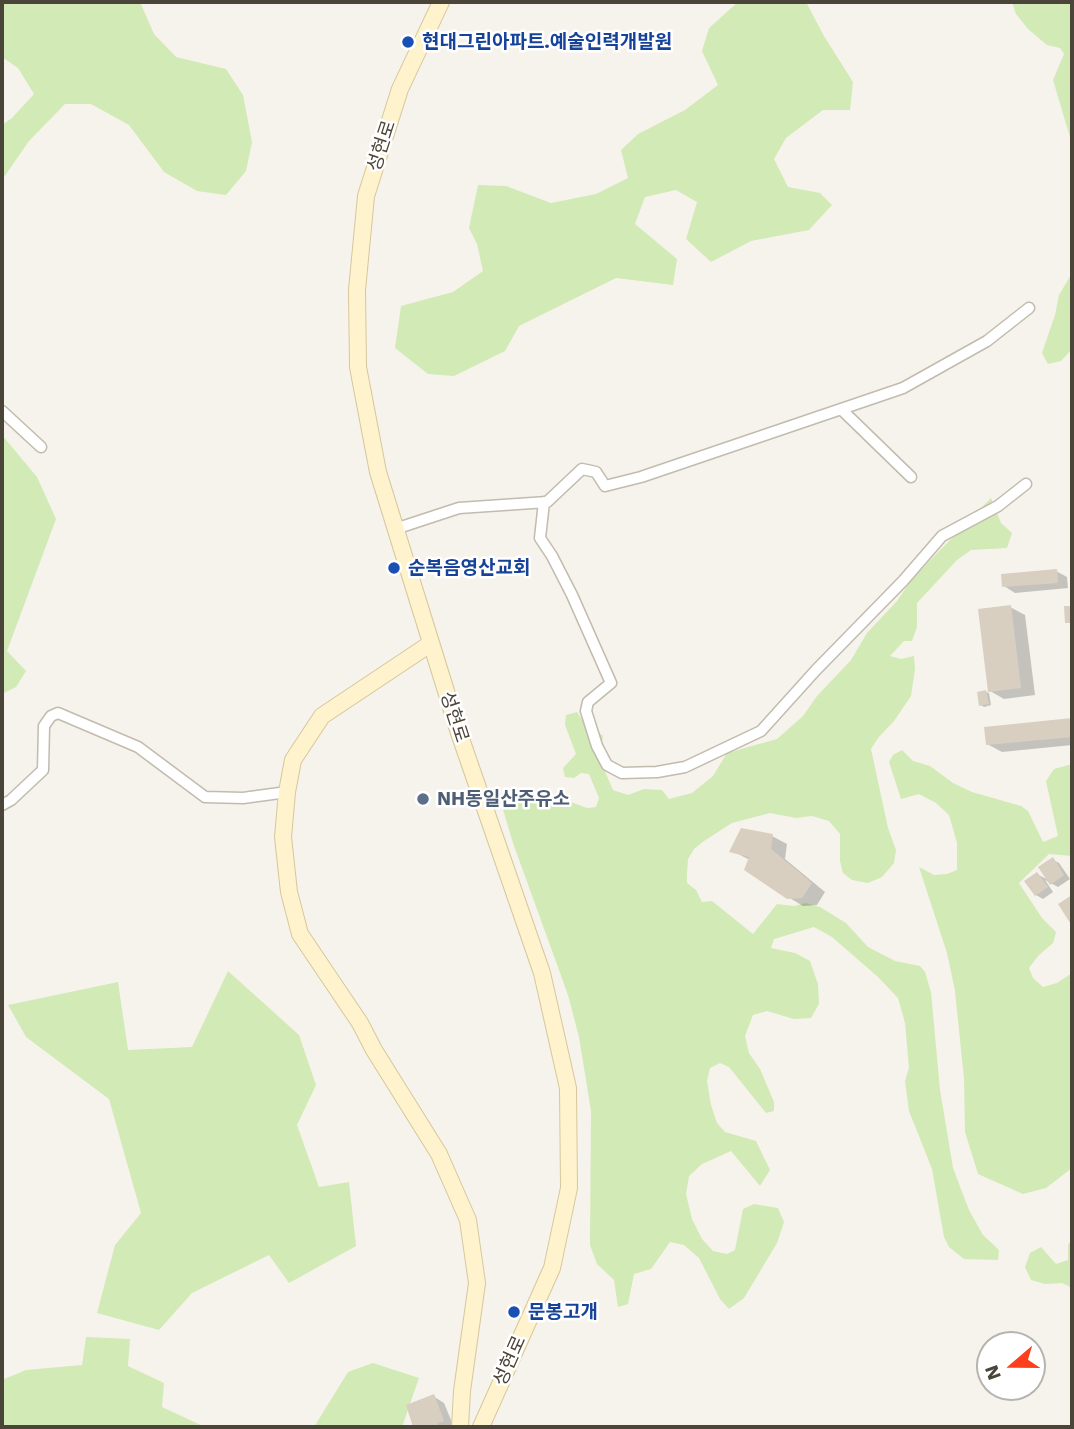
<!DOCTYPE html>
<html>
<head>
<meta charset="utf-8">
<style>
  body { margin:0 }
  #map { position:relative; width:1074px; height:1429px; overflow:hidden; background:#f6f3ec; font-family:"Work Sans",sans-serif }
  canvas { display:block }
  .frame { position:absolute; inset:0; border:4px solid #4b4439; pointer-events:none }
  .north { position:absolute; left:976px; top:1331px; width:70px; height:70px; box-sizing:border-box; background:#fff; border:2px solid #b7b4b0; border-radius:50%; rotate:250deg; font-size:19px; font-weight:700; line-height:28px; text-align:center; color:#4b4439 }
  .north::after { content:''; display:block; margin:auto; width:24px; height:32px; background:#fc3f1d; clip-path:polygon(50% 0,100% 100%,50% 72%,0 100%) }
</style>
</head>
<body>
<div id="map">
<canvas width="1074" height="1429"></canvas>
<div class="frame"></div>
<div class="north">N</div>
</div>
<script>
const context = document.querySelector('canvas').getContext('2d');
context.lineJoin = 'round';
function fillPath(path, color) { context.fillStyle = color; context.fill(path, 'evenodd'); }
const toPath = rows => new Path2D(rows.map(r => 'M' + r).join(''));
function strokePath(path, color, width, dash) { context.strokeStyle = color; context.lineWidth = width; context.lineCap = dash ? 'butt' : 'round'; context.setLineDash(dash || []); context.stroke(path); }
function drawText(font, color, halo, rows, align = 'center') {
  context.font = font + ' "Work Sans","Noto Sans KR",sans-serif'; context.lineWidth = 5; context.setLineDash([]); context.textBaseline = 'middle'; context.strokeStyle = halo; context.fillStyle = color; for (const [text, x, y, turn = 0] of rows) {
    context.save(); context.translate(x, y); context.rotate((+turn || 0) * Math.PI / 180); context.textAlign = isNaN(turn) ? turn : align; if (halo) context.strokeText(text, 0, 0); context.fillText(text, 0, 0); context.restore();
  }
}
fillPath(toPath([
  [2,2,140,2,154,34,176,57,226,69,243,95,252,142,246,171,226,195,197,191,164,172,129,125,91,104,65,104,29,141,2,180,2,125,12,118,34,94,18,68,2,57],
  [738,2,806,2,824,36,853,82,850,110,823,110,786,138,774,159,788,187,820,193,832,205,809,230,751,241,711,262,686,239,697,202,676,190,645,197,635,224,677,259,673,285,616,278,519,326,505,351,454,376,428,374,395,348,401,306,453,292,483,271,477,244,469,228,478,185,506,186,551,203,596,194,628,178,621,150,638,134,685,110,718,85,702,51,709,28],
  [1012,2,1072,2,1072,144,1053,80,1064,54,1060,48,1047,45,1028,29,1016,14],
  [1072,273,1072,349,1061,361,1048,364,1042,353,1055,315,1059,295],
  [2,435,37,477,56,519,7,651,26,671,16,687,2,694],
  [991,498,1001,523,1012,533,1007,548,971,550,957,560,917,603,917,627,912,641,904,641,890,656,901,659,914,656,915,669,911,696,894,721,878,738,871,749,888,828,896,850,894,863,882,877,868,883,852,880,843,873,840,861,840,834,829,821,812,816,796,818,770,813,732,823,704,841,694,849,688,859,687,874,687,883,696,890,702,902,712,901,753,934,777,904,794,906,806,903,820,907,846,923,868,947,895,961,920,966,925,972,931,992,940,1090,953,1168,969,1210,983,1235,999,1250,998,1260,964,1259,949,1247,944,1237,932,1169,909,1111,905,1081,909,1068,905,1023,898,998,878,977,832,937,814,927,774,939,771,948,795,953,810,961,818,984,819,1004,811,1018,794,1019,767,1011,753,1015,745,1036,749,1053,760,1069,774,1102,774,1111,766,1113,729,1067,720,1063,710,1068,707,1081,711,1105,717,1123,725,1132,756,1141,770,1170,760,1186,731,1151,702,1164,689,1176,686,1194,692,1219,702,1239,713,1251,727,1254,735,1250,743,1209,754,1204,778,1208,784,1222,777,1243,744,1298,729,1309,720,1299,699,1258,684,1245,670,1242,651,1269,634,1274,628,1304,618,1307,614,1280,597,1264,590,1245,591,1111,579,1037,568,995,513,843,502,806,520,797,552,795,587,808,596,807,599,798,589,774,581,773,574,778,565,777,563,768,576,754,565,725,566,715,577,712,588,729,596,730,603,736,601,751,604,769,613,790,628,795,644,789,662,790,669,799,692,793,713,776,727,753,777,739,803,716,817,696,851,660,867,633,897,601,912,579],
  [902,750,913,761,930,766,953,783,972,792,1021,806,1028,811,1043,842,1058,836,1046,781,1054,769,1072,764,1072,856,1049,854,1019,883,1042,918,1056,932,1053,943,1038,956,1029,968,1033,978,1043,987,1057,983,1072,973,1072,1168,1046,1188,1023,1194,978,1174,965,1132,964,1079,955,991,947,953,919,867,934,875,947,874,957,870,957,843,949,815,936,803,919,794,901,799,889,762,893,755],
  [228,971,299,1035,316,1085,297,1125,319,1187,349,1182,356,1246,289,1283,269,1255,192,1293,159,1330,97,1313,115,1245,141,1213,109,1099,26,1037,8,1005,118,982,128,1050,192,1047],
  [1072,1239,1072,1288,1062,1283,1045,1284,1031,1280,1025,1267,1030,1253,1041,1247,1056,1264,1068,1260,1068,1245],
  [86,1337,130,1339,128,1366,164,1383,162,1407,205,1427,2,1427,2,1380,26,1370,82,1365],
  [373,1363,419,1378,402,1427,314,1427,348,1372]
]), '#d2eab5');
fillPath(toPath([
  [1056,571,1067,577,1068,588,1015,593,1004,586],
  [1010,607,1025,615,1035,695,1004,699,990,691],
  [986,692,989,693,991,705,984,707,981,705],
  [1072,720,1072,745,1002,752,987,744,986,728],
  [772,836,787,844,785,859,825,892,817,905,803,906,788,897,750,860,732,851],
  [1053,860,1059,863,1070,879,1058,887,1045,880,1053,892,1043,899,1036,895,1037,874,1050,881],
  [433,1396,444,1403,454,1427,415,1427]
]), '#0003');
fillPath(toPath([
  [1057,569,1058,583,1002,587,1001,574],
  [1011,605,1021,688,988,692,978,609],
  [1064,606,1072,606,1072,623,1065,623],
  [986,690,989,704,979,706,977,692],
  [1072,718,1072,737,986,745,984,727],
  [741,828,773,834,771,849,812,883,802,898,787,899,744,870,749,857,729,852],
  [1053,857,1064,875,1050,885,1038,867],
  [1037,872,1048,887,1035,896,1024,881],
  [1072,895,1072,926,1058,904],
  [434,1394,444,1421,438,1423,437,1427,413,1427,406,1405]
]), '#d8cfc1');
const minor = toPath([
  [842,410,911,477],
  [2,411,41,447],
  [544,502,540,538,552,556,572,595,611,683,588,702,586,711,597,746,607,765,622,773,657,772,685,767,761,731,816,670,903,581,942,536,998,506,1026,484],
  [395,529,459,508,547,502,582,469,596,472,605,486,641,477,903,388,987,341,1029,308],
  [2,805,11,800,43,770,44,726,51,716,58,713,138,747,205,797,243,798,287,792]
]);
const secondary = toPath([
  [441,2,400,89,366,196,357,290,358,367,378,472,459,733,542,973,568,1088,569,1188,552,1268,481,1427],
  [430,644,322,716,293,760,287,792,283,837,289,892,300,934,360,1023,374,1050,439,1154,468,1220,477,1283,462,1391,460,1427]
]);
strokePath(minor, '#c2bbae', 13);
strokePath(secondary, '#d6c79b', 18);
strokePath(minor, '#fff', 10);
strokePath(secondary, '#fff3cd', 16);
for (const [x, y, r, color] of [
  [408,42,7,"#1a4fb4"],
  [394,568,7,"#1a4fb4"],
  [423,799,7,"#5c6f8a"],
  [514,1312,7,"#1a4fb4"]
]) { const dot = new Path2D(); dot.arc(x, y, r, 0, 2 * Math.PI); context.fillStyle = color; context.fill(dot); strokePath(dot, '#fff', 2.5); }
drawText('bold 19px', '#164399', '#fff', [
  ["현대그린아파트.예술인력개발원",422,42],
  ["순복음영산교회",408,568],
  ["문봉고개",528,1312]
], 'left');
drawText('19px', '#4b4439', '#fff', [
  ["성현로",382,146,-72],
  ["성현로",454,717,72],
  ["성현로",510,1361,-66]
]);
drawText('bold 19px', '#4e5e75', '#fff', [
  ["NH동일산주유소",437,799]
], 'left');
</script>
</body>
</html>
